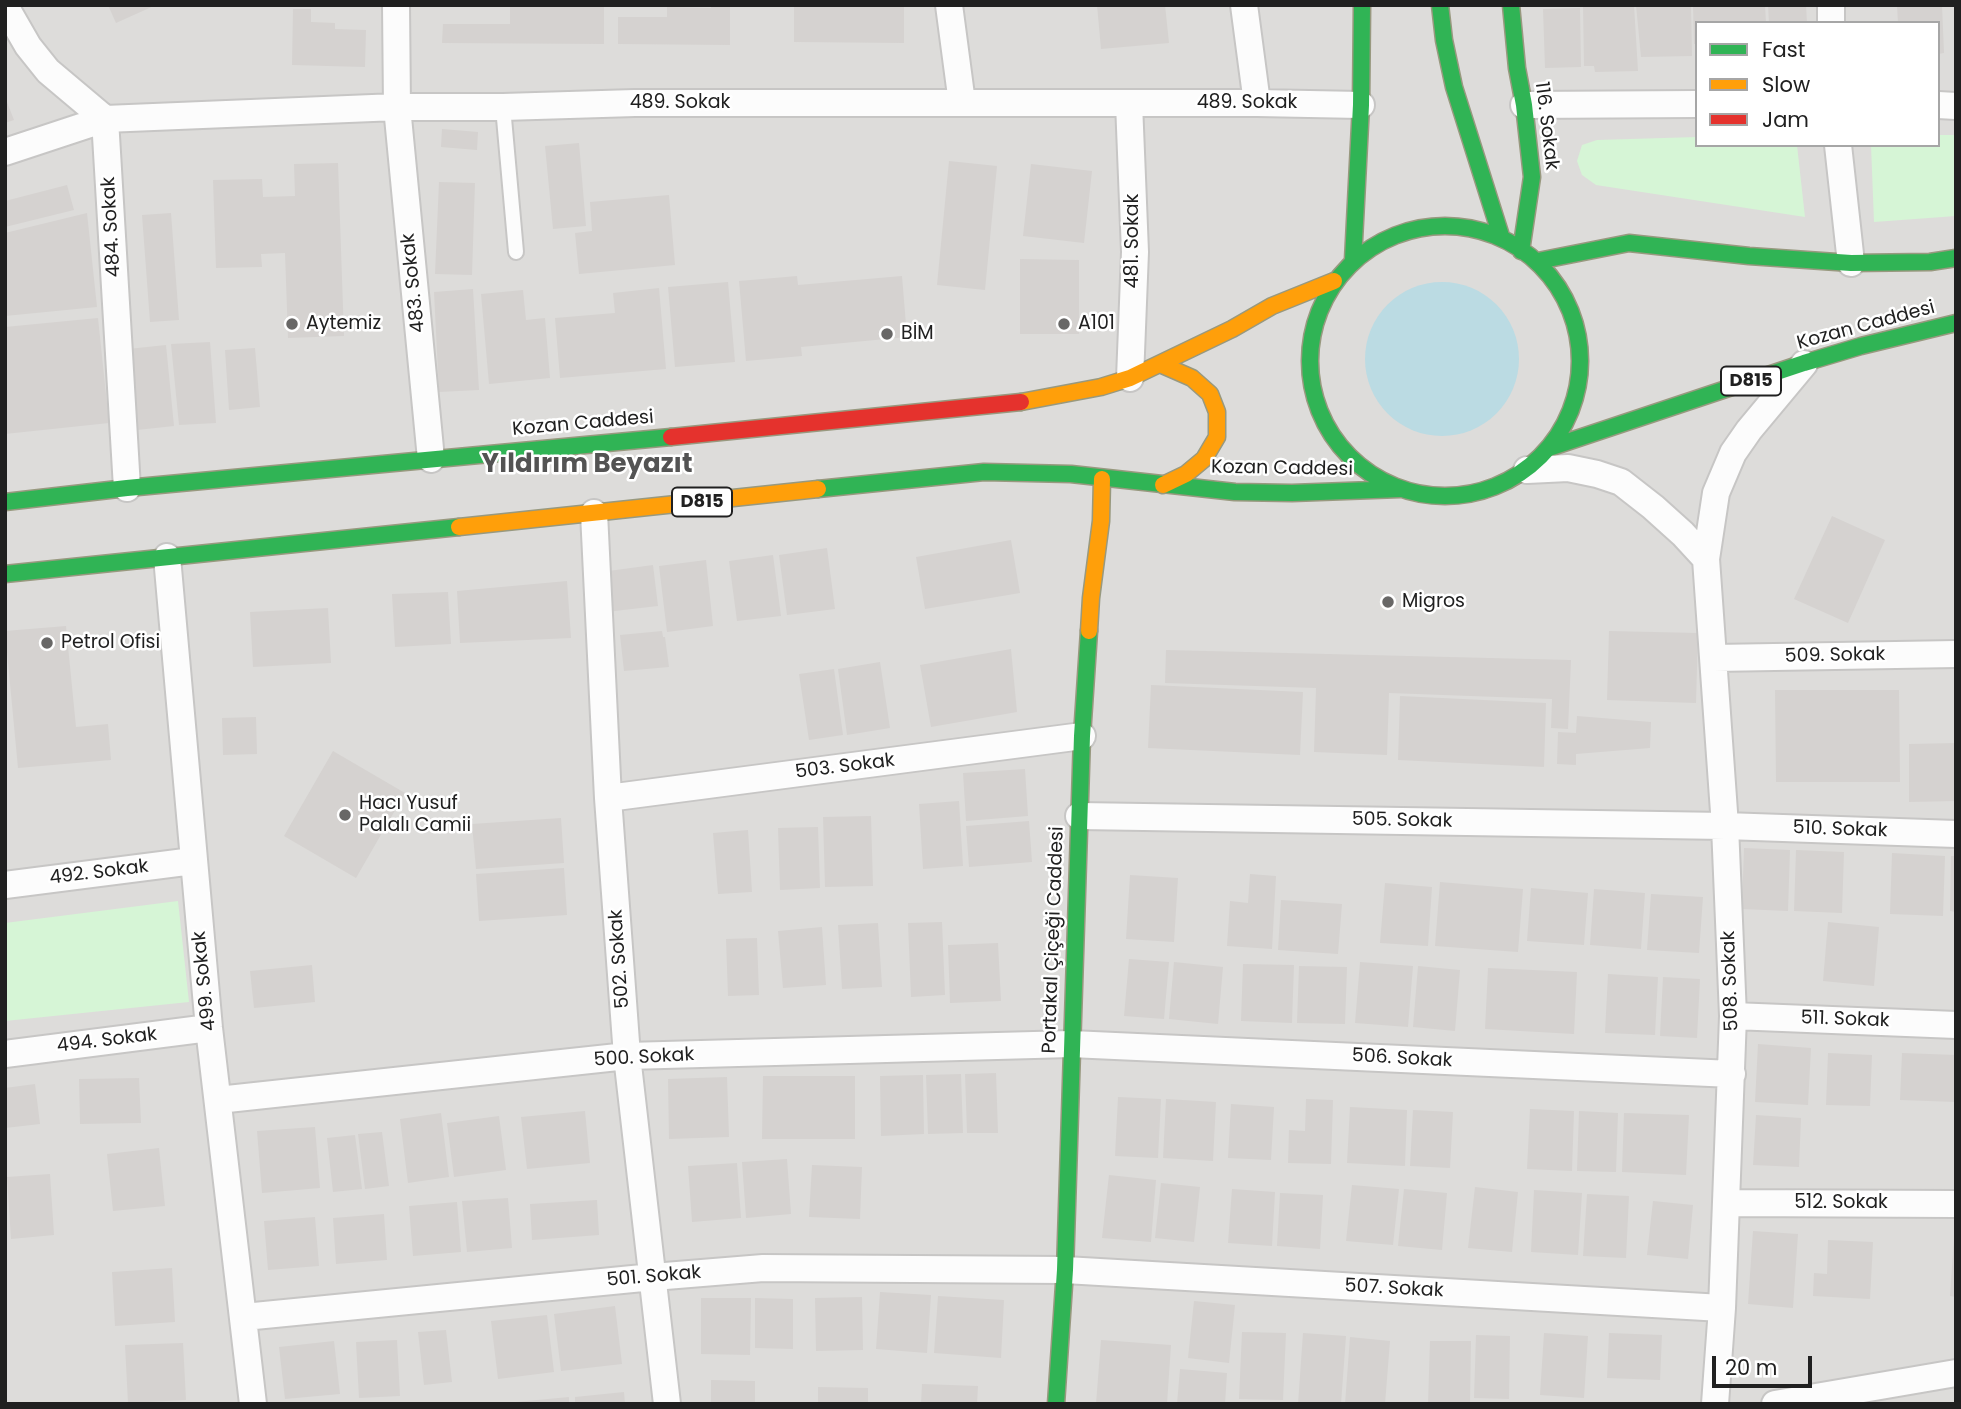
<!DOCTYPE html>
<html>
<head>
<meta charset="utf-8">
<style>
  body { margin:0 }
  #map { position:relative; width:1961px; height:1409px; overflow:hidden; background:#eeece9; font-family:Poppins,sans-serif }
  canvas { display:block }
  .frame { position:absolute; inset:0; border:7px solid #202020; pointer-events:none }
  .legend { position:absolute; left:1695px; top:21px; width:245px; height:126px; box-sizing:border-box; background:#fff; border:2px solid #a6a6a6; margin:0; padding:9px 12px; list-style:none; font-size:21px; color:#202020 }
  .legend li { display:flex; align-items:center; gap:14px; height:35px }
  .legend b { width:35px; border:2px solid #a6a6a6 }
  .scale { position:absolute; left:1712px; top:1356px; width:100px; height:32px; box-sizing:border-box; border:4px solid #202020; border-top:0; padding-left:9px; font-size:21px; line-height:24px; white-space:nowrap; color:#202020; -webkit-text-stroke:5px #fff; paint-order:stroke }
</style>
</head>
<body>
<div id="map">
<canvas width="1961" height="1409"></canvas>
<div class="frame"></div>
<ul class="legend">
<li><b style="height:9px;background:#30b455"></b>Fast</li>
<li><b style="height:9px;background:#ff9f0a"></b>Slow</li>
<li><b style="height:9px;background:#e5322d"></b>Jam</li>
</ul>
<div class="scale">20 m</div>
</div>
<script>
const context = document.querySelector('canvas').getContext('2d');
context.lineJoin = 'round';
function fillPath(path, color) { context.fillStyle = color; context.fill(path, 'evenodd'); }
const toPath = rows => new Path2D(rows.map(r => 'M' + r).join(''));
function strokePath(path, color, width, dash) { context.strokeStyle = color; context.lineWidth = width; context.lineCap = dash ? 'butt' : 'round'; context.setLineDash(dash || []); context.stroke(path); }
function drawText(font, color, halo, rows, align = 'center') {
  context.font = font + ' Poppins,sans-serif'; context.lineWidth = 5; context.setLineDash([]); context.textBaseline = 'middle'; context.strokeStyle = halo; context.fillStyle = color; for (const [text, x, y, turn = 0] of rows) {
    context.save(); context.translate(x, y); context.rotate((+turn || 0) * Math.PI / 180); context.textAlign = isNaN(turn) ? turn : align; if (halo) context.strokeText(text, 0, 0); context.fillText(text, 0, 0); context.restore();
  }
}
fillPath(toPath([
  [5,5,1956,5,1956,1404,5,1404],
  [1697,23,1938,23,1938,145,1697,145]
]), '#dddcda');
fillPath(toPath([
  [1938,135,1956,135,1956,216,1874,222,1871,145,1938,145],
  [1697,137,1697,145,1797,145,1805,217,1596,185,1582,175,1577,161,1582,145,1597,140],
  [178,901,189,1002,5,1021,5,923]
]), '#d6f5d6');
fillPath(toPath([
  '1365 359a77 77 0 1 1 154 0a77 77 0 1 1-154 0Z'
]), '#bbdbe3');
fillPath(toPath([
  [108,5,156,5,116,23],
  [510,5,604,5,604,44,442,43,443,24,510,24],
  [711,5,730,5,730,45,618,44,618,17,667,17,667,7,711,8],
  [794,5,904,5,904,43,794,42],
  [1097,5,1165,5,1169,43,1101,49],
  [1583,5,1634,5,1638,71,1595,72,1594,66,1584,66],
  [1636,5,1691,5,1692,56,1641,57],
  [1693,5,1765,5,1766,23,1697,23,1697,44,1694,44],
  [1768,5,1806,5,1807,23,1769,23],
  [1897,5,1942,5,1944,53,1938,54,1938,23,1898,23],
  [1580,8,1581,67,1545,68,1543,9],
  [293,9,311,9,311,22,335,23,335,29,366,30,365,67,292,65],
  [5,97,14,120,5,123],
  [442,129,478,132,477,150,441,147],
  [579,143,586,226,553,229,545,146],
  [949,161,997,166,985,290,937,285],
  [338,163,344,336,288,338,285,253,261,254,262,267,216,268,213,180,262,179,263,197,295,196,294,164],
  [1031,164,1092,171,1084,243,1023,236],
  [439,182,475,183,472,275,435,274],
  [67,185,74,210,5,227,5,201],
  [669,195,675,265,579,274,575,233,592,231,590,202],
  [87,213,97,307,5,316,5,233],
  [171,213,179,320,150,322,142,215],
  [1020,259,1079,260,1079,334,1020,334],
  [797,276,798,285,902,276,907,337,801,347,802,356,746,361,739,281],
  [728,282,735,362,675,367,668,287],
  [659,288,666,369,560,378,555,318,615,313,613,293],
  [473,289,479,390,439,392,434,292],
  [523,290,526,320,545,318,550,378,489,384,481,294],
  [98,318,109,423,5,434,5,327],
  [210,342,216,423,179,425,171,344],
  [166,345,174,426,137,430,128,349],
  [255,348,260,407,229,410,225,350],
  [1832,516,1885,540,1848,623,1794,599],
  [1011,540,1020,593,925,609,916,557],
  [827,548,835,609,787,615,779,555],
  [773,555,781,616,737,621,729,561],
  [706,560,713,626,667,632,659,566],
  [653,565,658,606,606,612,601,572],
  [567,581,571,638,460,643,457,591],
  [448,592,451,644,395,647,392,594],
  [328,608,331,663,253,667,250,612],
  [66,626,76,727,108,724,111,760,18,768,5,631],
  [662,631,663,637,665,637,669,667,624,671,620,635],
  [1609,631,1698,633,1696,703,1607,700],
  [1011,649,1017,712,931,727,920,665],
  [1166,650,1571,660,1568,729,1551,728,1552,699,1389,693,1387,755,1314,752,1316,688,1165,683],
  [880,662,890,728,847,735,838,669],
  [834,669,843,735,809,740,799,674],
  [1151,685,1303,692,1300,755,1148,748],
  [1775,690,1899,690,1900,782,1776,782],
  [1400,696,1546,703,1544,767,1398,760],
  [1577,716,1651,722,1650,748,1576,754,1576,765,1557,764,1558,732,1576,733],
  [256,717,257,754,223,755,222,718],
  [1956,743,1956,801,1909,802,1909,744],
  [333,751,405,793,356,878,284,836],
  [1025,769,1028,816,966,821,963,773],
  [959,801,963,866,923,869,919,804],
  [871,816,873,886,825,887,823,817],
  [561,818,564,863,476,869,472,824],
  [1029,821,1032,862,969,867,966,826],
  [818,827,820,888,780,890,778,828],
  [748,830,752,892,718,894,713,833],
  [1744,848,1790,850,1788,911,1742,909],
  [1796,850,1844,852,1842,913,1794,911],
  [1892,853,1945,856,1943,916,1890,914],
  [1951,856,1956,856,1956,912,1950,911],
  [564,868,567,915,479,921,476,874],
  [1250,874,1276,876,1272,949,1227,946,1230,901,1248,903],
  [1130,875,1178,878,1174,942,1126,939],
  [1440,882,1523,889,1518,952,1435,946],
  [1385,883,1432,887,1428,946,1380,943],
  [1531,888,1588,893,1584,945,1527,941],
  [1594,889,1645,893,1641,949,1590,945],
  [1651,894,1703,897,1699,953,1647,950],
  [1281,900,1342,904,1338,954,1278,950],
  [942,922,945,995,911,997,908,923],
  [1828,922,1879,927,1874,986,1823,981],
  [878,923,882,987,842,989,838,925],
  [822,927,826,985,783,988,778,931],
  [757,938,759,995,728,996,726,939],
  [998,943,1001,1001,950,1003,948,945],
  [1129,959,1169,962,1164,1019,1124,1016],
  [1174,962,1223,967,1218,1024,1169,1019],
  [1360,962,1413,966,1408,1027,1355,1023],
  [1243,964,1294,965,1292,1023,1241,1021],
  [312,965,315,1002,254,1008,250,971],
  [1299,966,1347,967,1345,1024,1297,1023],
  [1418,966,1460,970,1455,1031,1413,1027],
  [1488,968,1577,972,1574,1034,1485,1029],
  [1608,974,1658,977,1655,1035,1605,1033],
  [1663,977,1700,979,1697,1038,1660,1036],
  [1758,1044,1811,1048,1808,1105,1755,1102],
  [1828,1053,1872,1055,1870,1106,1826,1105],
  [1902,1053,1956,1055,1956,1102,1900,1100],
  [996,1073,998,1133,967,1133,965,1074],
  [961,1074,963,1133,928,1134,926,1075],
  [923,1075,924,1134,881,1136,880,1076],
  [763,1076,855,1076,855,1139,762,1139],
  [727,1077,729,1137,669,1139,668,1079],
  [139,1078,141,1123,80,1124,79,1079],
  [35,1084,40,1124,5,1128,5,1088],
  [1118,1097,1161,1099,1158,1158,1115,1156],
  [1166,1099,1216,1102,1213,1161,1163,1158],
  [1306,1099,1333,1100,1331,1164,1288,1163,1289,1130,1305,1131],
  [1231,1104,1274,1107,1271,1160,1228,1158],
  [1350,1107,1407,1110,1405,1166,1347,1163],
  [1530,1109,1574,1111,1572,1171,1527,1169],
  [1413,1110,1453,1112,1450,1168,1410,1166],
  [585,1111,590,1163,527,1169,521,1117],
  [1579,1111,1618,1113,1616,1172,1577,1171],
  [441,1113,449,1177,408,1183,400,1119],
  [1624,1113,1689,1115,1686,1175,1622,1172],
  [1756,1115,1801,1118,1799,1167,1753,1165],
  [499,1116,506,1170,454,1177,447,1123],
  [315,1127,320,1188,262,1193,257,1131],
  [382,1132,389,1186,365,1189,358,1134],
  [355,1135,362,1189,333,1192,327,1138],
  [159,1148,165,1206,113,1211,107,1154],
  [787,1159,791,1214,746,1218,742,1162],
  [737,1163,741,1218,692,1222,688,1166],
  [812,1165,862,1167,860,1219,809,1217],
  [50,1174,54,1235,11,1239,7,1177],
  [1109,1175,1156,1180,1151,1242,1102,1238],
  [1161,1183,1200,1187,1194,1242,1155,1238],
  [1352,1185,1399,1189,1393,1245,1346,1241],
  [1475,1187,1518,1192,1512,1252,1468,1248],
  [1232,1189,1275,1192,1272,1246,1228,1243],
  [1404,1189,1447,1193,1442,1250,1398,1246],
  [1534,1190,1582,1193,1578,1255,1531,1252],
  [1280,1193,1323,1195,1320,1249,1277,1246],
  [1587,1194,1629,1196,1626,1258,1583,1256],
  [508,1198,512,1248,467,1252,462,1201],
  [597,1200,599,1235,532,1240,530,1204],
  [1653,1201,1693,1205,1688,1259,1647,1255],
  [457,1202,461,1252,413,1256,409,1206],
  [384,1214,387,1260,336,1264,333,1218],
  [315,1217,319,1266,268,1270,264,1221],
  [1753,1231,1798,1234,1793,1308,1748,1304],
  [1954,1238,1956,1238,1956,1297,1950,1296],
  [1828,1240,1873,1242,1870,1299,1813,1296,1814,1273,1827,1274],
  [172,1268,175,1322,115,1326,112,1272],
  [880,1292,931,1295,927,1353,876,1349],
  [938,1296,1004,1300,1001,1358,934,1353],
  [862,1297,863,1350,816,1351,815,1298],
  [701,1298,751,1298,750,1355,701,1354],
  [755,1298,793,1299,793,1349,755,1348],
  [1194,1301,1235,1305,1229,1363,1188,1358],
  [615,1306,622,1364,561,1371,554,1314],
  [547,1315,554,1372,498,1379,491,1321],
  [446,1330,452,1382,424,1385,418,1332],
  [1242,1332,1286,1333,1283,1400,1239,1399],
  [1303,1333,1346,1336,1341,1404,1298,1404],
  [1544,1333,1588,1336,1584,1398,1540,1395],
  [1609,1333,1662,1335,1660,1380,1607,1378],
  [1476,1335,1510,1336,1509,1399,1474,1398],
  [1350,1337,1390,1341,1385,1404,1345,1404],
  [397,1340,400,1396,359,1398,356,1342],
  [1101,1340,1171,1345,1167,1404,1096,1404],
  [334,1341,340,1394,285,1399,279,1347],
  [1430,1341,1471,1341,1470,1404,1428,1404],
  [183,1343,186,1400,128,1403,125,1345],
  [1180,1369,1227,1373,1225,1404,1177,1404],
  [711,1380,755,1381,755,1404,711,1404],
  [922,1384,978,1386,977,1404,921,1404],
  [818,1387,868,1388,868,1404,818,1404],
  [624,1392,625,1404,575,1404,575,1397],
  [569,1397,569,1404,516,1404,516,1402]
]), '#d5d2d0');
const lane = toPath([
  [503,107,516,252]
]);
const street = toPath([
  [396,5,397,107,431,459],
  [949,5,962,103],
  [1244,5,1257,103],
  [1831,5,1831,23],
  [5,6,28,46,48,71,105,119,127,488],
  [1129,103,1135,252,1130,378],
  [1524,105,1697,104],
  [1938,105,1956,106],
  [1838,145,1851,263],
  [5,152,105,119,397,107,503,107,635,103,1257,103,1361,105],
  [1527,470,1568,468,1597,474,1621,482,1653,507,1683,534,1706,559,1716,493,1733,453,1749,430,1804,364],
  [594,513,608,798,627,1056,667,1404],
  [167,557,209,1028,253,1404],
  [1706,559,1725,826,1733,1016,1722,1308,1715,1404],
  [1714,658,1956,654],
  [608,798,1082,736],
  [1079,816,1725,826,1956,834],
  [5,885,193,861],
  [1733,1016,1956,1025],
  [5,1054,209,1028],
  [218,1100,627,1056,1071,1044,1732,1074],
  [1727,1203,1956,1204],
  [244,1317,653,1277,763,1268,1065,1270,1722,1308],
  [1775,1404,1956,1373]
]);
const fast = toPath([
  [1440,5,1444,40,1454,87,1501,236],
  [1511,5,1517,68,1524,105,1532,177,1521,251],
  '1310 361a135 135 0 1 1 270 0a135 135 0 1 1-270 0Z',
  [1353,260,1361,105,1362,5],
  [1538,261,1629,243,1749,256,1851,263,1930,262,1956,258],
  [1549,448,1804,363,1861,346,1956,323],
  [818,489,984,472,1071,474,1235,492,1292,493,1400,489],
  [5,502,127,488,671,437],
  [5,574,459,527],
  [1056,1404,1065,1270,1082,736,1089,631]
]);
const slow = toPath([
  [1160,364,1192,378,1210,394,1217,412,1217,437,1204,459,1186,474,1163,485],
  [1021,402,1101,387,1130,378,1232,329,1272,306,1334,281],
  [459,527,818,489],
  [1089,631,1091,598,1101,521,1102,479]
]);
const jam = toPath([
  [671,437,1021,402]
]);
strokePath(lane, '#c7c6c5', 18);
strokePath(street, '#c7c6c5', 30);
strokePath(fast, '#98997f', 19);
strokePath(slow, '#98997f', 19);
strokePath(jam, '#98997f', 19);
strokePath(lane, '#fcfcfc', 14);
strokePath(street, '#fcfcfc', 26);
strokePath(fast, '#30b455', 16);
strokePath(slow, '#ff9f0a', 16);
strokePath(jam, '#e5322d', 16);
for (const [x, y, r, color] of [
  [292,324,7,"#686766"],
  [1064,324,7,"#686766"],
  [887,334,7,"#686766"],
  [1388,602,7,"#686766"],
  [47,643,7,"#686766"],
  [345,815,7,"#686766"]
]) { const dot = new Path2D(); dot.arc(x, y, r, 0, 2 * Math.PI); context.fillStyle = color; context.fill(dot); strokePath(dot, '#fff', 2.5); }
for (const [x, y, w] of [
  [1751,381,60],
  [702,502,60]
]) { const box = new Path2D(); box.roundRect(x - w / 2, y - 14.5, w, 29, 5); context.fillStyle = '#fff'; context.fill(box); strokePath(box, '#202020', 2); }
drawText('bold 18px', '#202020', null, [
  ["D815",1751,381],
  ["D815",702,502]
]);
drawText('19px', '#202020', '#fff', [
  ["489. Sokak",680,103],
  ["489. Sokak",1247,103],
  ["116. Sokak",1546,126,83],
  ["484. Sokak",112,227,-93],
  ["481. Sokak",1133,241,-90],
  ["483. Sokak",414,283,-96],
  ["Kozan Caddesi",1866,326,-15],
  ["Kozan Caddesi",583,424,-5],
  ["Kozan Caddesi",1282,469,1],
  ["509. Sokak",1835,656,-1],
  ["503. Sokak",845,767,-7],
  ["505. Sokak",1402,821,1],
  ["510. Sokak",1840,830,2],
  ["492. Sokak",99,873,-7],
  ["Portakal Çiçeği Caddesi",1054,940,-88],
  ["502. Sokak",620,959,-94],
  ["499. Sokak",205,981,-96],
  ["508. Sokak",1731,981,-92],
  ["511. Sokak",1845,1020,2],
  ["494. Sokak",107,1041,-7],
  ["500. Sokak",644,1058,-3],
  ["506. Sokak",1402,1059,3],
  ["512. Sokak",1841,1203],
  ["501. Sokak",654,1277,-5],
  ["507. Sokak",1394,1289,3]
]);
drawText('19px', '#202020', '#fff', [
  ["Aytemiz",306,324],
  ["A101",1078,324],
  ["BİM",901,334],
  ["Migros",1402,602],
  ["Petrol Ofisi",61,643],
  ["Hacı Yusuf",359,804],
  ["Palalı Camii",359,826]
], 'left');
drawText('bold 26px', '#535353', '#fff', [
  ["Yıldırım Beyazıt",587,465]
]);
</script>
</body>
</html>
